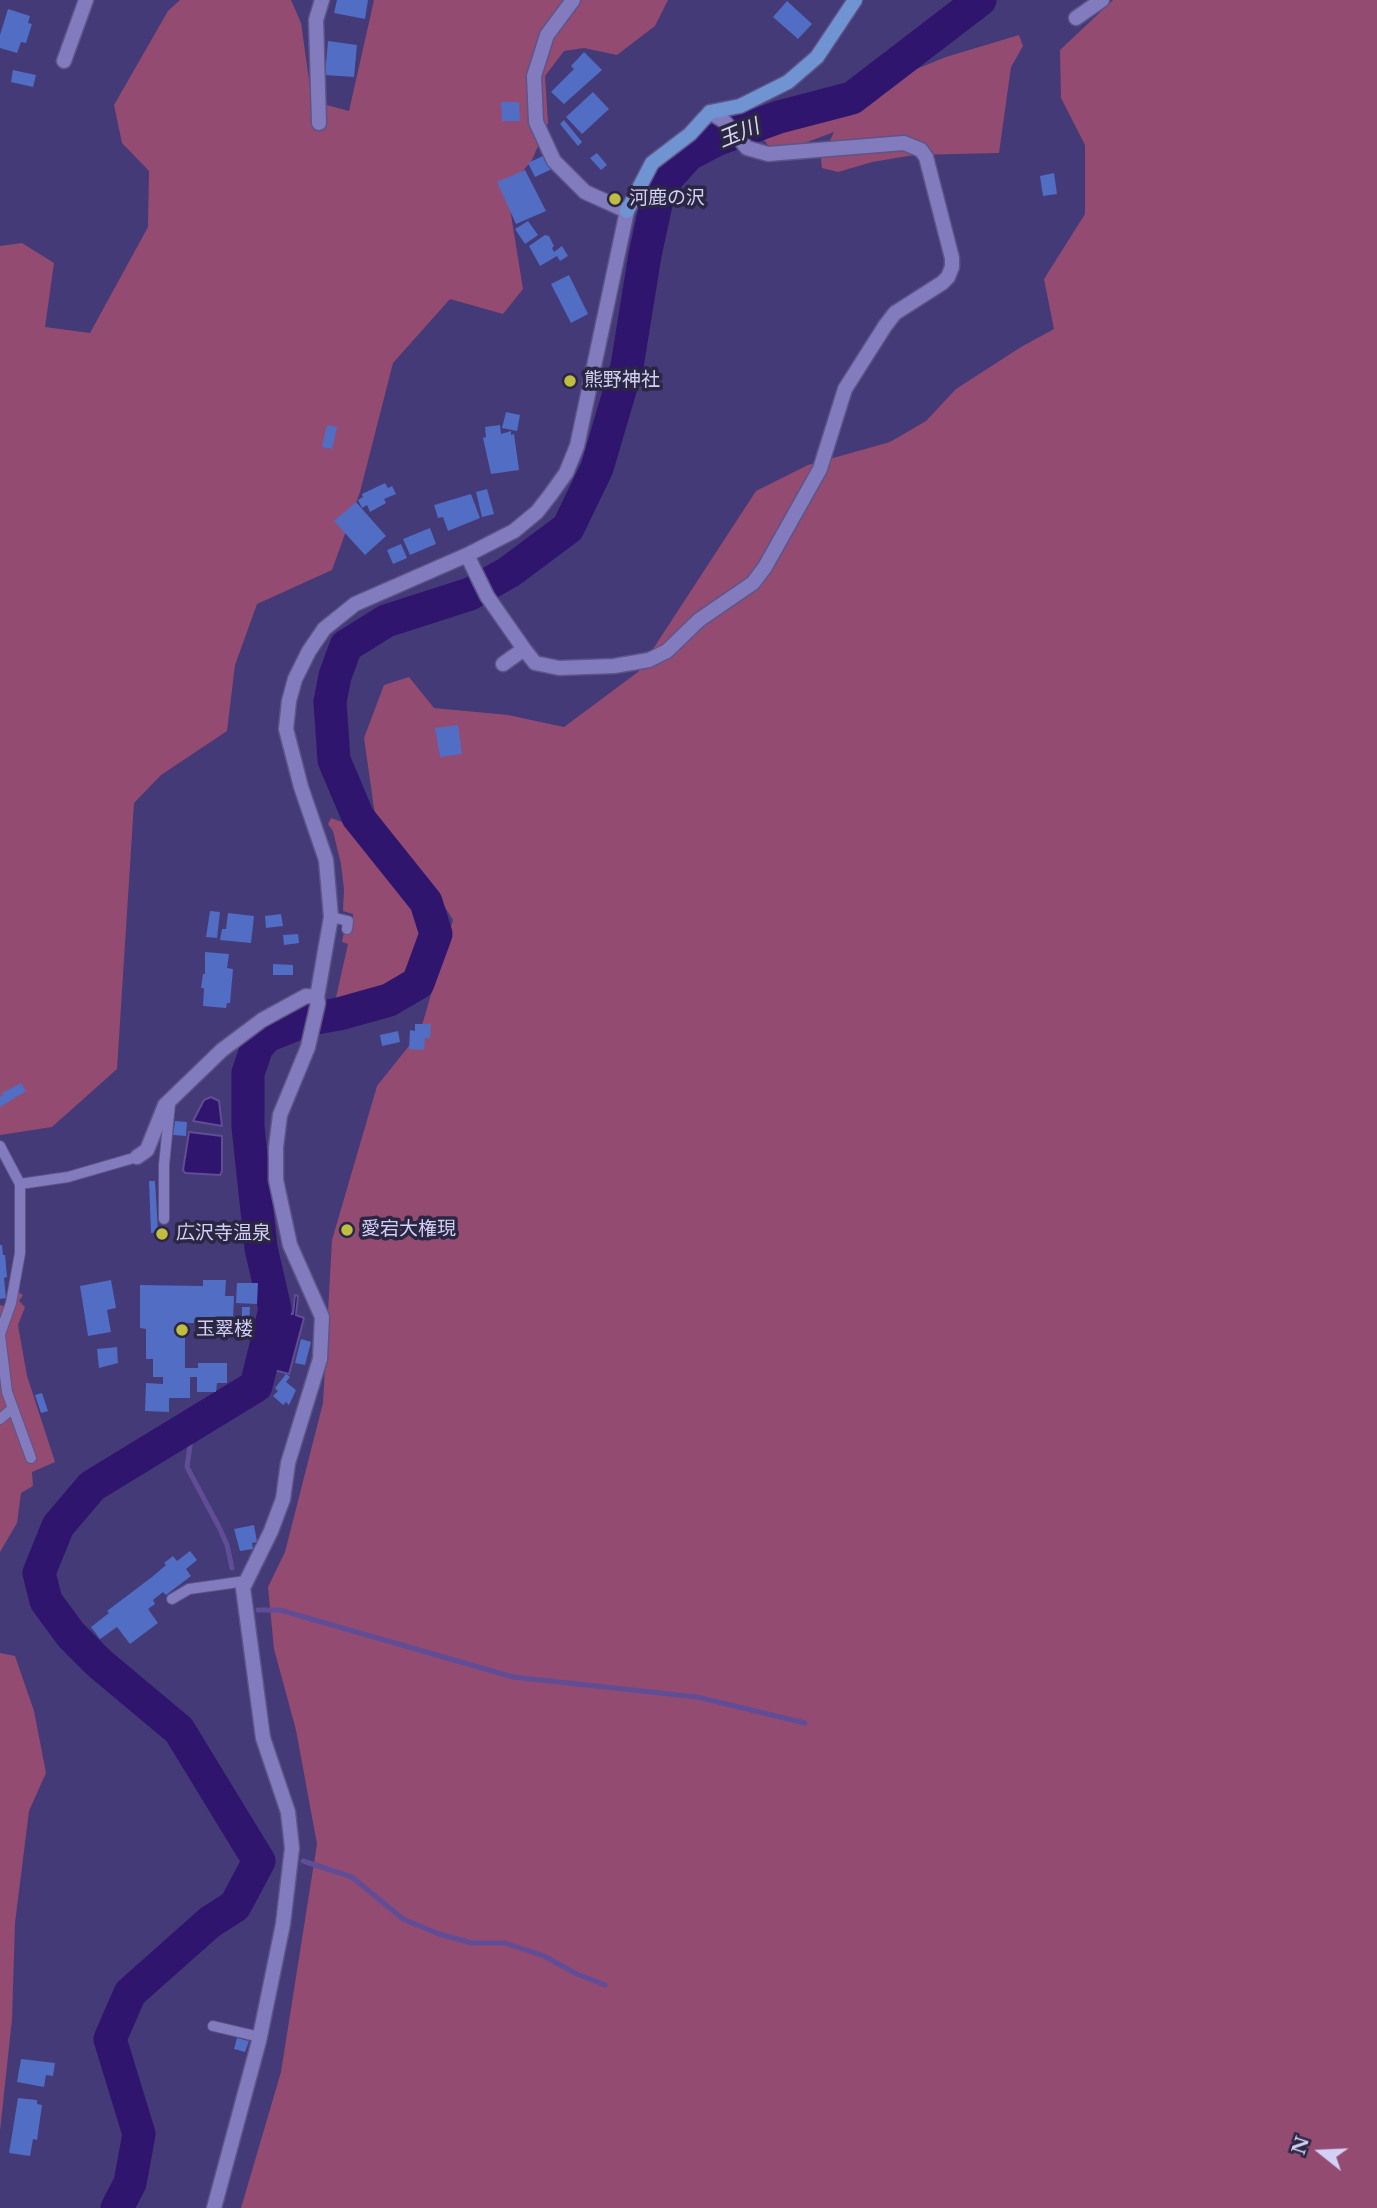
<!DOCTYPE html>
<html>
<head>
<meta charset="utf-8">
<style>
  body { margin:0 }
  #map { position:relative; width:1377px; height:2208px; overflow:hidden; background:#443a77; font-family:"Libre Baskerville",serif }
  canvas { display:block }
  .north { position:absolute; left:1286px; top:2117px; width:70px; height:70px; -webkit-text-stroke:5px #2b2743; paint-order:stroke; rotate:288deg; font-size:19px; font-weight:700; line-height:28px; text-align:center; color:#d3d0f5 }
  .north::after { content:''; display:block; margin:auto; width:24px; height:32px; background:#d3d0f5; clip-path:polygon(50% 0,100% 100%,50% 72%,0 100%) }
</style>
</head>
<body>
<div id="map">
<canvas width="1377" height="2208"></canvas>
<div class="north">N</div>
</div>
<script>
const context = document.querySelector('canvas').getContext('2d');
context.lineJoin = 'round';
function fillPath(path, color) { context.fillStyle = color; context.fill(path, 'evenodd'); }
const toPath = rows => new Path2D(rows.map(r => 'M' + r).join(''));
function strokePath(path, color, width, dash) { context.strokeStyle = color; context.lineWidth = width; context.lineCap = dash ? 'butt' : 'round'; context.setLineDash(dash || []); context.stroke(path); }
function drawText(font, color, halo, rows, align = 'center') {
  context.font = font + ' "Libre Baskerville","Noto Sans JP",serif'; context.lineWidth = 7; context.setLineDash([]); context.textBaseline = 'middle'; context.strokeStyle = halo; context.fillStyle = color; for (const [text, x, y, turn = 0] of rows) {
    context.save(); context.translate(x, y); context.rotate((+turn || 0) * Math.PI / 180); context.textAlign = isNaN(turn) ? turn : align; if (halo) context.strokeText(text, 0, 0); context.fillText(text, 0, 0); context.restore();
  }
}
fillPath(toPath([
  [180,0,291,0,301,23,312,101,349,111,374,0,668,0,655,26,617,55,584,48,564,51,545,76,548,123,532,160,507,190,523,289,503,314,450,299,393,363,360,492,332,570,257,604,235,665,227,731,161,775,134,803,117,1069,52,1127,0,1135,0,246,22,243,54,263,45,327,90,333,148,227,149,171,122,143,114,105,168,11],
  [1113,0,1377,0,1377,2208,241,2208,281,2072,317,1844,296,1730,274,1649,268,1587,285,1552,323,1403,332,1240,377,1086,420,1032,453,920,427,878,375,815,364,738,384,685,409,677,434,708,508,715,564,727,638,672,756,491,808,465,890,442,926,421,956,389,1021,347,1054,329,1044,279,1085,214,1085,145,1061,98,1060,50],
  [1019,35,1023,46,1011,67,999,153,914,155,872,162,838,172,822,168,821,159,834,132,786,150,771,149,761,136,770,123,832,107,877,85,946,57],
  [331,818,356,827,388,871,411,891,422,907,426,923,400,988,374,1000,335,1002,348,944,342,942,344,931,351,931,353,914,343,911,344,889,341,864,333,831,328,824],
  [17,1291,23,1295,19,1301,25,1307,18,1325,27,1376,55,1462,32,1472,33,1486,21,1493,17,1523,0,1552,0,1305,6,1307],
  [0,1653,15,1656,34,1711,46,1773,29,1811,15,1923,12,2019,0,2131]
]), '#944b72');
const water = toPath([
  [211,1097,219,1101,222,1126,193,1121,204,1100,211,1097],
  [189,1132,222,1136,222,1171,220,1175,185,1173,183,1170,189,1132],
  [295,1295,298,1296,296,1315,304,1318,289,1374,274,1370,289,1314,293,1314,295,1295]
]);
fillPath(water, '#2f156d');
strokePath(water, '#604d96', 2);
strokePath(toPath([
  [193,1424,187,1467,220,1529,227,1545,232,1568],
  [258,1610,280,1610,513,1677,697,1697,805,1723],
  [303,1861,352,1877,403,1919,439,1934,472,1943,505,1943,544,1956,577,1974,605,1985]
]), '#604d96', 5);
strokePath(toPath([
  [117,2208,130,2183,139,2134,110,2039,130,1993,210,1922,235,1906,259,1861,179,1730,99,1663,71,1635,46,1601,39,1573,58,1526,92,1486,256,1386,275,1309,261,1248,248,1127,248,1073,257,1047,267,1036,310,1019,339,1014,389,1000,418,983,436,934,426,902,358,817,334,760,330,702,335,676,346,646,386,621,470,594,509,572,568,528,597,468,627,366,645,255,660,186,689,154,716,140,779,117,852,98,980,0]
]), '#2f156d', 33);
fillPath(toPath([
  [337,0,368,0,365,19,334,13],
  [787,1,812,24,798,39,773,17],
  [8,9,30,16,28,23,32,24,26,43,21,42,17,53,0,48,0,35],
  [328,41,357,45,354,77,325,75],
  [584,52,602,70,564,104,551,92,574,69,571,66],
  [13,70,36,75,33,87,11,82],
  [593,92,609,109,582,134,566,117],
  [501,102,519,102,520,121,502,121],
  [564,120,582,142,578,146,560,124],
  [597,153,607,165,601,170,590,158],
  [545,155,552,169,535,177,528,163],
  [525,170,546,211,516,224,497,182],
  [1054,173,1057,194,1043,196,1040,176],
  [528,221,538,235,525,244,515,229],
  [545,235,549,236,554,246,552,248,554,252,562,246,568,256,560,261,557,256,540,266,529,246],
  [569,275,588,314,571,323,551,284],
  [506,412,520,415,517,431,502,428],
  [327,425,337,427,332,449,322,447],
  [500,425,501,434,511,431,511,435,514,434,519,470,491,474,483,438,486,437,485,427],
  [385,483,388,488,392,486,396,494,384,499,386,503,370,512,367,505,362,508,358,500,363,497,362,494],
  [487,489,494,514,482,517,476,492],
  [471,494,480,518,448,531,443,517,438,518,434,505],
  [356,502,386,536,365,555,334,521],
  [430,528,436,544,410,555,403,539],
  [401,544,407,558,393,564,387,550],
  [458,725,462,754,440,757,435,728],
  [210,911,220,912,217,938,206,937],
  [228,913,254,916,251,943,220,940,222,929,226,929],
  [281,914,283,926,266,928,265,916],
  [298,934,299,943,284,945,283,935],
  [205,952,229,954,227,968,233,969,230,1003,227,1003,226,1008,203,1006,204,988,201,988,203,974,205,974],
  [273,964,293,965,293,975,273,975],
  [415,1024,431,1024,430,1038,425,1038,424,1050,409,1049,410,1030,415,1031],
  [398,1031,400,1042,382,1046,380,1035],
  [21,1083,26,1091,0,1107,0,1097,3,1095,2,1093],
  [175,1121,187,1122,186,1136,173,1135],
  [149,1181,155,1181,158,1232,151,1233],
  [353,1223,355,1236,342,1238,340,1225],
  [0,1245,2,1245,3,1255,5,1255,7,1277,4,1278,6,1298,0,1299],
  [111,1280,116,1308,107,1310,111,1332,88,1336,80,1286],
  [203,1280,226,1280,225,1296,234,1296,233,1321,220,1321,220,1331,199,1331,199,1323,185,1323,185,1368,198,1368,198,1363,227,1363,227,1383,217,1383,216,1392,197,1392,197,1377,190,1377,190,1398,169,1398,169,1412,145,1411,146,1383,163,1384,163,1377,153,1377,153,1359,146,1359,146,1329,140,1328,140,1285,203,1286],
  [237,1283,258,1283,257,1304,236,1303],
  [242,1307,250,1307,249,1324,242,1324],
  [301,1339,311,1342,305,1365,295,1363],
  [117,1347,118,1363,99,1368,97,1349],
  [286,1374,290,1377,286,1382,296,1390,289,1405,286,1402,283,1405,273,1396,278,1391,275,1388],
  [42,1393,48,1411,41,1413,35,1395],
  [254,1525,257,1542,252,1543,253,1549,240,1551,234,1529],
  [190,1551,197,1560,186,1569,191,1576,166,1595,163,1592,153,1600,155,1604,148,1609,158,1623,130,1644,117,1627,100,1639,91,1627,109,1613,107,1611,152,1577,166,1565,164,1563,173,1556,177,1561],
  [237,2038,249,2041,245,2052,234,2049],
  [21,2059,55,2063,53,2076,46,2075,44,2087,17,2082],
  [18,2098,37,2100,37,2104,42,2105,37,2140,33,2139,30,2156,9,2153]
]), '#516dc4');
const lane = toPath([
  [331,917,348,921,347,929],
  [0,1146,20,1184,20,1253,11,1303,0,1334],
  [20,1184,68,1177,137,1157],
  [164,1219,164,1165,170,1104],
  [0,1335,7,1392,31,1458],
  [0,1419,13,1408],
  [172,1599,189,1589,246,1581],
  [213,2026,260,2037]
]);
const street = toPath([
  [1076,18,1102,0],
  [64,61,86,0],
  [319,123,316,20,322,0],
  [467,555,487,596,524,649,503,664],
  [524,649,535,663,559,668,614,666,649,660,667,651,699,620,753,583,765,567,820,469,845,389,885,326,895,313,942,283,948,277,952,267,952,258,926,157,921,150,904,143,768,154,747,148,724,121,710,112],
  [137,1157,147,1150,165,1105,222,1050,262,1020,306,996,317,997],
  [214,2208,259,2041,283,1924,292,1848,288,1812,263,1738,243,1588,271,1531,283,1499,288,1463,320,1359,322,1317,290,1245,276,1180,276,1147,280,1115,308,1047,318,1003,317,997,331,917,326,860,301,787,286,729,289,701,295,679,309,651,324,629,355,604,467,555,514,531,537,512,551,494,566,473,577,446,627,211,585,192,554,161,536,122,534,76,547,35,573,0]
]);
const secondary = toPath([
  [627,211,652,163,690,134,710,112,740,106,788,82,817,57,855,0]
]);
strokePath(lane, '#5d5488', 12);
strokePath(street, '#5d5488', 17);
strokePath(secondary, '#5d5488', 17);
strokePath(lane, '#827bbe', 10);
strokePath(street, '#827bbe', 14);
strokePath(secondary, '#7093d2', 14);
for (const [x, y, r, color] of [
  [615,199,7,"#c0be41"],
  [570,381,7,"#c0be41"],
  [347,1230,7,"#c0be41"],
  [162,1234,7,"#c0be41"],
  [182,1330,7,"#c0be41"]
]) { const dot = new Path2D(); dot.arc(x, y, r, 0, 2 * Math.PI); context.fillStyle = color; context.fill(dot); strokePath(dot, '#2b2743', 2.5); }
drawText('19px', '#d3d0f5', '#2b2743', [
  ["河鹿の沢",629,199],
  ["熊野神社",584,381],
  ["愛宕大権現",361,1230],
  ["広沢寺温泉",176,1234],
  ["玉翠楼",196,1330]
], 'left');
drawText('italic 21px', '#d9d7f0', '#2b2743', [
  ["玉川",739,134,-22]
]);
</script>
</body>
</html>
